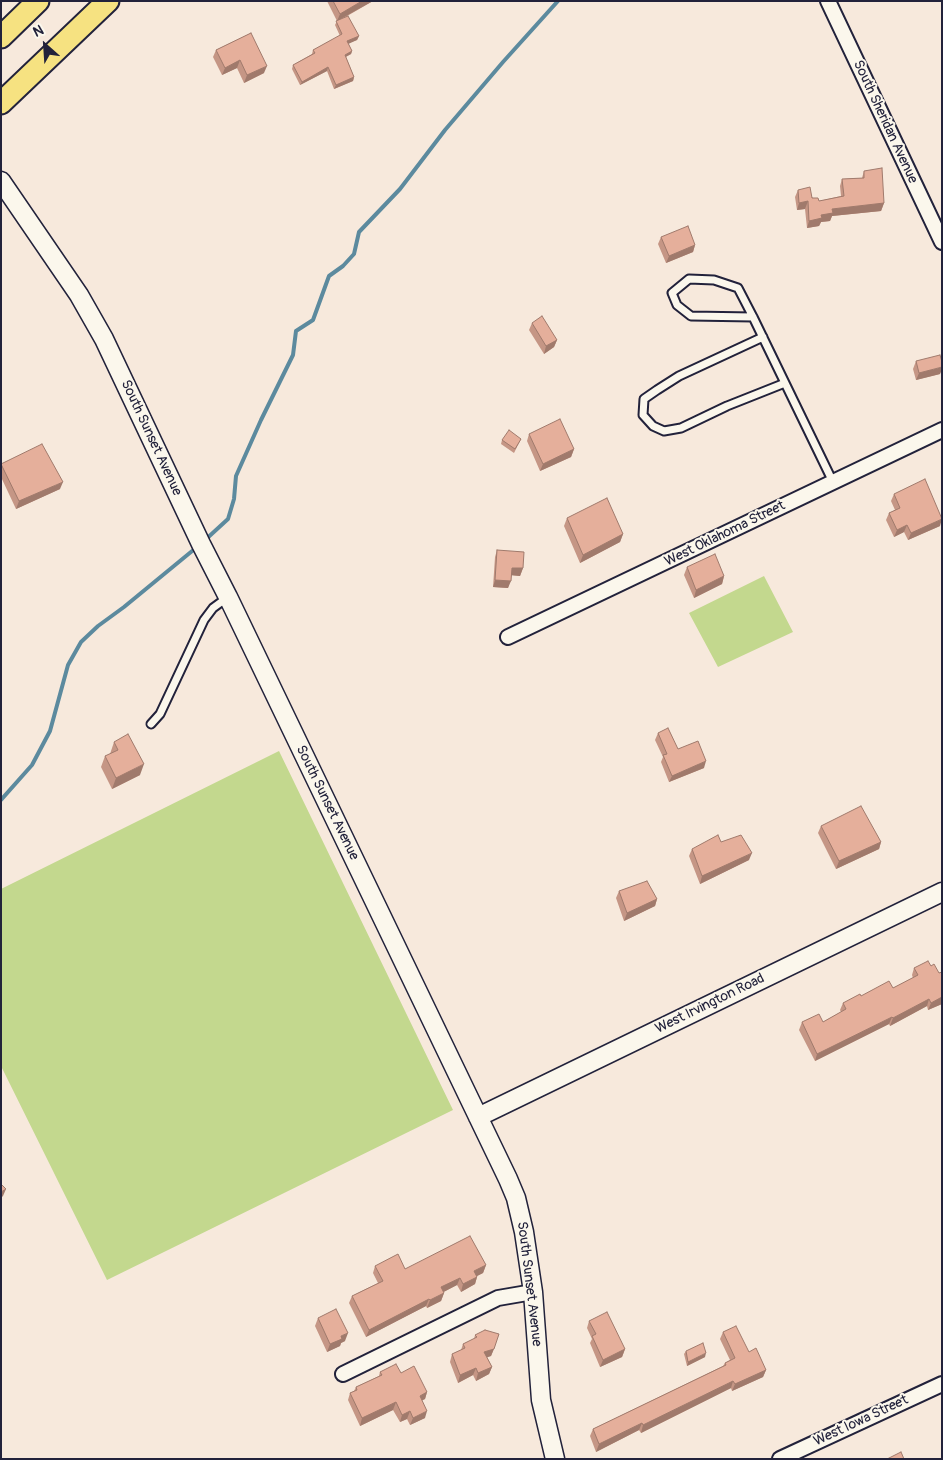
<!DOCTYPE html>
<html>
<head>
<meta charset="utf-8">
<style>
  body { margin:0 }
  #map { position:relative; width:943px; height:1460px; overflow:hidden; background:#f7e9dc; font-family:Pangolin,sans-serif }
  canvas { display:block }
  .frame { position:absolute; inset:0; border:2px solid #22223b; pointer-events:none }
  .north { position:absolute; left:20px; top:20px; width:50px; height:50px; -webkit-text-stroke:4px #fbf7ec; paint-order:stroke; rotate:334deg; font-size:14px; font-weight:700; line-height:20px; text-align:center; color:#22223b }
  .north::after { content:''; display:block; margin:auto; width:18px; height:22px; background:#22223b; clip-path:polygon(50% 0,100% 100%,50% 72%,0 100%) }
</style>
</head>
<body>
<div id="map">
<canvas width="943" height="1460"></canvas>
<div class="frame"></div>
<div class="north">N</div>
</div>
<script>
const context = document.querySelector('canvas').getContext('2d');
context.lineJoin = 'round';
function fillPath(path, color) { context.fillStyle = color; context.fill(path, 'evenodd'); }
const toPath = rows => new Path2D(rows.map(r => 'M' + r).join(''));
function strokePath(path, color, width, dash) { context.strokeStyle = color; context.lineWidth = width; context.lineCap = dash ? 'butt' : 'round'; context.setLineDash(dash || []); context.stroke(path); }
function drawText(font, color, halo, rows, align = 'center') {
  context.font = font + ' Pangolin,sans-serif'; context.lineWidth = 4; context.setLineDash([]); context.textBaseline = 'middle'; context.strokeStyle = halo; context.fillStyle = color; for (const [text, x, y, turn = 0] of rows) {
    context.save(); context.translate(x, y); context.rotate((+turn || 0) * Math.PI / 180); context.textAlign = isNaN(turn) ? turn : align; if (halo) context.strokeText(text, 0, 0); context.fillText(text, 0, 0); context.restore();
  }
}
fillPath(toPath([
  [764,576,793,632,718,667,689,613],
  [279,751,453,1110,107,1280,1,1066,1,889]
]), '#c3d88e');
strokePath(toPath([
  [204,541,228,519,234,499,236,476,261,420,293,355,296,331,313,320,329,276,343,266,354,254,359,232,400,189,445,130,503,62,558,1],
  [1,800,32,765,50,731,68,665,81,642,98,626,124,607,197,547]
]), '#5c8a9e', 4);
const service = toPath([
  [753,317,691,316,677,305,672,293,689,279,714,280,738,288,753,317,833,482],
  [763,337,679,376,657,390,644,399,643,415,653,426,664,431,681,428,727,406,785,383],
  [151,724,160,714,204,620,213,608,228,597]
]);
const minor = toPath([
  [828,1,942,242],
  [508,637,942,430],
  [343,1374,498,1298,533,1292],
  [780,1459,942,1384]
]);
const tertiary = toPath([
  [1,181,79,295,104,339,201,544,228,597,508,1179,516,1198,524,1232,533,1292,541,1400,555,1459],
  [478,1117,942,892]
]);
const primary = toPath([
  [1,37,38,1],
  [1,103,108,1]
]);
strokePath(service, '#22223b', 11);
strokePath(minor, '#22223b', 18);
strokePath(tertiary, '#22223b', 21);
strokePath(primary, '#22223b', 25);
strokePath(service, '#fbf7ec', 7);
strokePath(minor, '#fbf7ec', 14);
strokePath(tertiary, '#fbf7ec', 18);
strokePath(primary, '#f6e281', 21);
fillPath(toPath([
  [327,1,373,1,342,19,359,36,357,40,348,43,352,51,351,54,346,57,354,77,353,81,334,89,327,71,300,85,292,69,293,65,312,54,313,50,340,36,335,25,337,21],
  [251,33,264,73,244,83,237,68,222,75,213,57,216,50],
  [864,171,884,203,881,211,832,216,830,221,821,222,819,226,807,228,805,209,797,210,795,197,798,190,819,201,841,196,840,186,842,179,862,178],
  [661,237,695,245,693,252,666,263,658,244],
  [532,323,557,340,554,347,544,354,529,330],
  [916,361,940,374,916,380,913,369],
  [529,434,574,449,571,457,540,471,527,441],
  [521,439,514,453,501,444,502,440],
  [1,464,60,489,16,509,1,477],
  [894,494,940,526,908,540,904,532,894,537,886,520,889,513,895,510,891,501],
  [567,518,623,534,620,542,580,563,564,526],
  [497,550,523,568,520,576,511,575,508,588,493,587,495,557],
  [687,567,724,576,722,584,694,598,684,575],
  [658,733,678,749,704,768,669,782,661,762,663,757,655,740],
  [114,742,140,775,112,789,101,767,105,756,110,754],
  [821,826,881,842,879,849,836,869,818,833],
  [721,842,749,860,700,884,689,856,692,849],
  [619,891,657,899,655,906,624,921,616,898],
  [931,966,939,973,942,972,942,1004,928,1010,927,1006,890,1026,889,1024,815,1061,799,1030,802,1022,823,1022,841,1012,840,1010,843,1003,861,996,893,988,913,978,912,975,914,968],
  [486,1265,483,1273,477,1276,477,1277,475,1284,461,1292,457,1285,443,1292,444,1293,441,1301,427,1308,426,1306,366,1337,349,1303,352,1296,378,1283,373,1273,375,1266,405,1269],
  [318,1318,345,1341,341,1343,340,1346,327,1352,315,1326],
  [589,1321,625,1349,622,1357,600,1367,590,1343,592,1339,587,1328],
  [723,1332,749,1352,766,1370,763,1377,732,1391,731,1388,641,1433,639,1430,596,1452,590,1436,593,1429,723,1366,725,1363,730,1360,720,1339],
  [499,1334,491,1356,487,1357,492,1367,489,1374,476,1381,473,1375,458,1383,450,1362,452,1354,461,1350,463,1344,474,1339,475,1335],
  [686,1351,705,1357,687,1366,684,1354],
  [380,1372,401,1373,427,1392,425,1399,422,1400,425,1418,410,1425,407,1419,400,1422,393,1410,360,1426,348,1400,350,1393,354,1391,356,1387,379,1376]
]), '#c59685');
fillPath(toPath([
  [362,1,373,1,337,21,340,14],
  [359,36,357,40,346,45,347,41],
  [352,51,351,54,343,58,345,55],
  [240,60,237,68,222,75,225,68],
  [267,66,264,73,244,83,247,75],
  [328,67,327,71,300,85,302,82],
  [354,77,353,81,334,89,336,85],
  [808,201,805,209,797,210,799,203],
  [884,203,881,211,832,216,830,221,821,222,819,226,807,228,809,221,832,209],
  [695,245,693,252,666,263,669,256],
  [557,340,554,347,544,354,546,346],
  [942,367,942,370,940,374,916,380,919,373],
  [574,449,571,457,540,471,543,464],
  [63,482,60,489,16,509,19,501],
  [942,519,940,526,908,540,911,533],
  [907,525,904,532,894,537,897,530],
  [623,534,620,542,580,563,583,555],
  [512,568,523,568,520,576,509,575],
  [724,576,722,584,694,598,696,590],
  [495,580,511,581,508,588,493,587],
  [706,761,704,768,669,782,672,776],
  [144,764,140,775,112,789,116,778],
  [881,842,879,849,836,869,839,861],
  [752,853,749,860,700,884,702,876],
  [657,899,655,906,624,921,627,913],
  [942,997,942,1004,928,1010,931,1003],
  [929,999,927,1006,890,1026,893,1018],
  [892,1017,889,1024,815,1061,817,1054],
  [6,1189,3,1196,1,1198,1,1192],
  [486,1265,483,1273,471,1279,474,1271],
  [477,1277,475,1284,461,1292,463,1284],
  [460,1278,457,1285,438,1295,441,1287],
  [444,1293,441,1301,427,1308,430,1300],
  [429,1299,426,1306,366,1337,369,1330],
  [348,1333,345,1341,341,1343,340,1346,327,1352,330,1344,341,1336],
  [494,1349,491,1356,482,1359,484,1352],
  [625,1349,622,1357,600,1367,603,1360],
  [706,1353,705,1357,687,1366,688,1362],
  [492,1367,489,1374,476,1381,478,1373],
  [476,1368,473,1375,458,1383,460,1375],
  [766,1370,763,1377,732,1391,735,1384],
  [733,1381,731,1388,641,1433,643,1425],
  [427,1392,425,1399,417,1403,420,1396],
  [396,1402,393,1410,360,1426,362,1418],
  [410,1411,407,1419,400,1422,402,1415],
  [427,1411,425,1418,410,1425,413,1418],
  [642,1423,639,1430,596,1452,599,1444]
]), '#a07a6c');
const building = toPath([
  [333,1,362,1,340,14,333,1],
  [348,16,359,36,347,41,352,51,345,55,354,77,336,85,328,67,302,82,293,65,315,53,313,50,342,34,336,21,348,16],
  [251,33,267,66,247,75,240,60,225,68,216,50,251,33],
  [882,168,884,203,832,209,833,213,821,215,822,218,809,221,808,201,799,203,798,190,810,187,812,198,818,198,819,201,844,196,842,179,864,178,864,171,882,168],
  [688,226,695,245,669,256,661,237,688,226],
  [542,316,557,340,546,346,532,323,542,316],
  [940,355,942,362,942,367,919,373,916,361,940,355],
  [560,419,574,449,543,464,529,434,560,419],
  [509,430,521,439,515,449,502,440,509,430],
  [42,444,63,482,19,501,1,464,42,444],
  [925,479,942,519,911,533,907,525,897,530,889,513,900,508,894,494,925,479],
  [607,498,623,534,583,555,567,518,607,498],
  [497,550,524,552,523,568,512,568,511,581,495,580,497,550],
  [715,554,724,576,696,590,687,567,715,554],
  [668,728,678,749,698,741,706,761,672,776,663,755,667,754,658,733,668,728],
  [128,734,144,764,116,778,105,756,118,750,114,742,128,734],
  [861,806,881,842,839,861,821,826,861,806],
  [718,835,721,842,741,835,752,853,702,876,692,849,718,835],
  [647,881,657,899,627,913,619,891,647,881],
  [928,961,931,966,934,964,939,973,942,972,942,997,931,1003,929,999,893,1018,892,1017,817,1054,802,1022,819,1014,823,1022,846,1009,843,1003,860,994,861,996,889,981,893,988,918,975,914,968,928,961],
  [1,1184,6,1189,1,1192,1,1184],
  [470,1236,486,1265,474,1271,477,1277,463,1284,460,1278,441,1287,444,1293,430,1300,429,1299,369,1330,352,1296,383,1281,375,1266,398,1254,405,1269,470,1236],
  [336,1309,348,1333,341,1336,342,1339,330,1344,318,1318,336,1309],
  [607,1312,625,1349,603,1360,592,1336,596,1334,589,1321,607,1312],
  [736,1326,749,1352,756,1348,766,1370,735,1384,733,1381,643,1425,642,1423,599,1444,593,1429,726,1365,725,1363,735,1358,723,1332,736,1326],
  [485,1330,499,1334,494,1349,484,1352,492,1367,478,1373,476,1368,460,1375,452,1354,465,1348,463,1344,477,1337,475,1335,485,1330],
  [703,1343,706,1353,688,1362,686,1351,703,1343],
  [396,1364,401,1373,414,1366,427,1392,420,1396,427,1411,413,1418,410,1411,402,1415,396,1402,362,1418,350,1393,357,1390,356,1387,382,1375,380,1372,396,1364],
  [901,1452,904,1459,887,1459,901,1452]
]);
fillPath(building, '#e5af9b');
strokePath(building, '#a07a6c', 1);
drawText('14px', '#22223b', '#fbf7ec', [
  ["South Sheridan Avenue",885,122,65],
  ["South Sunset Avenue",151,438,65],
  ["West Oklahoma Street",725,534,-26],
  ["South Sunset Avenue",327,803,64],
  ["West Irvington Road",710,1004,-26],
  ["South Sunset Avenue",529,1284,83],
  ["West Iowa Street",861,1421,-25]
]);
</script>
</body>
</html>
